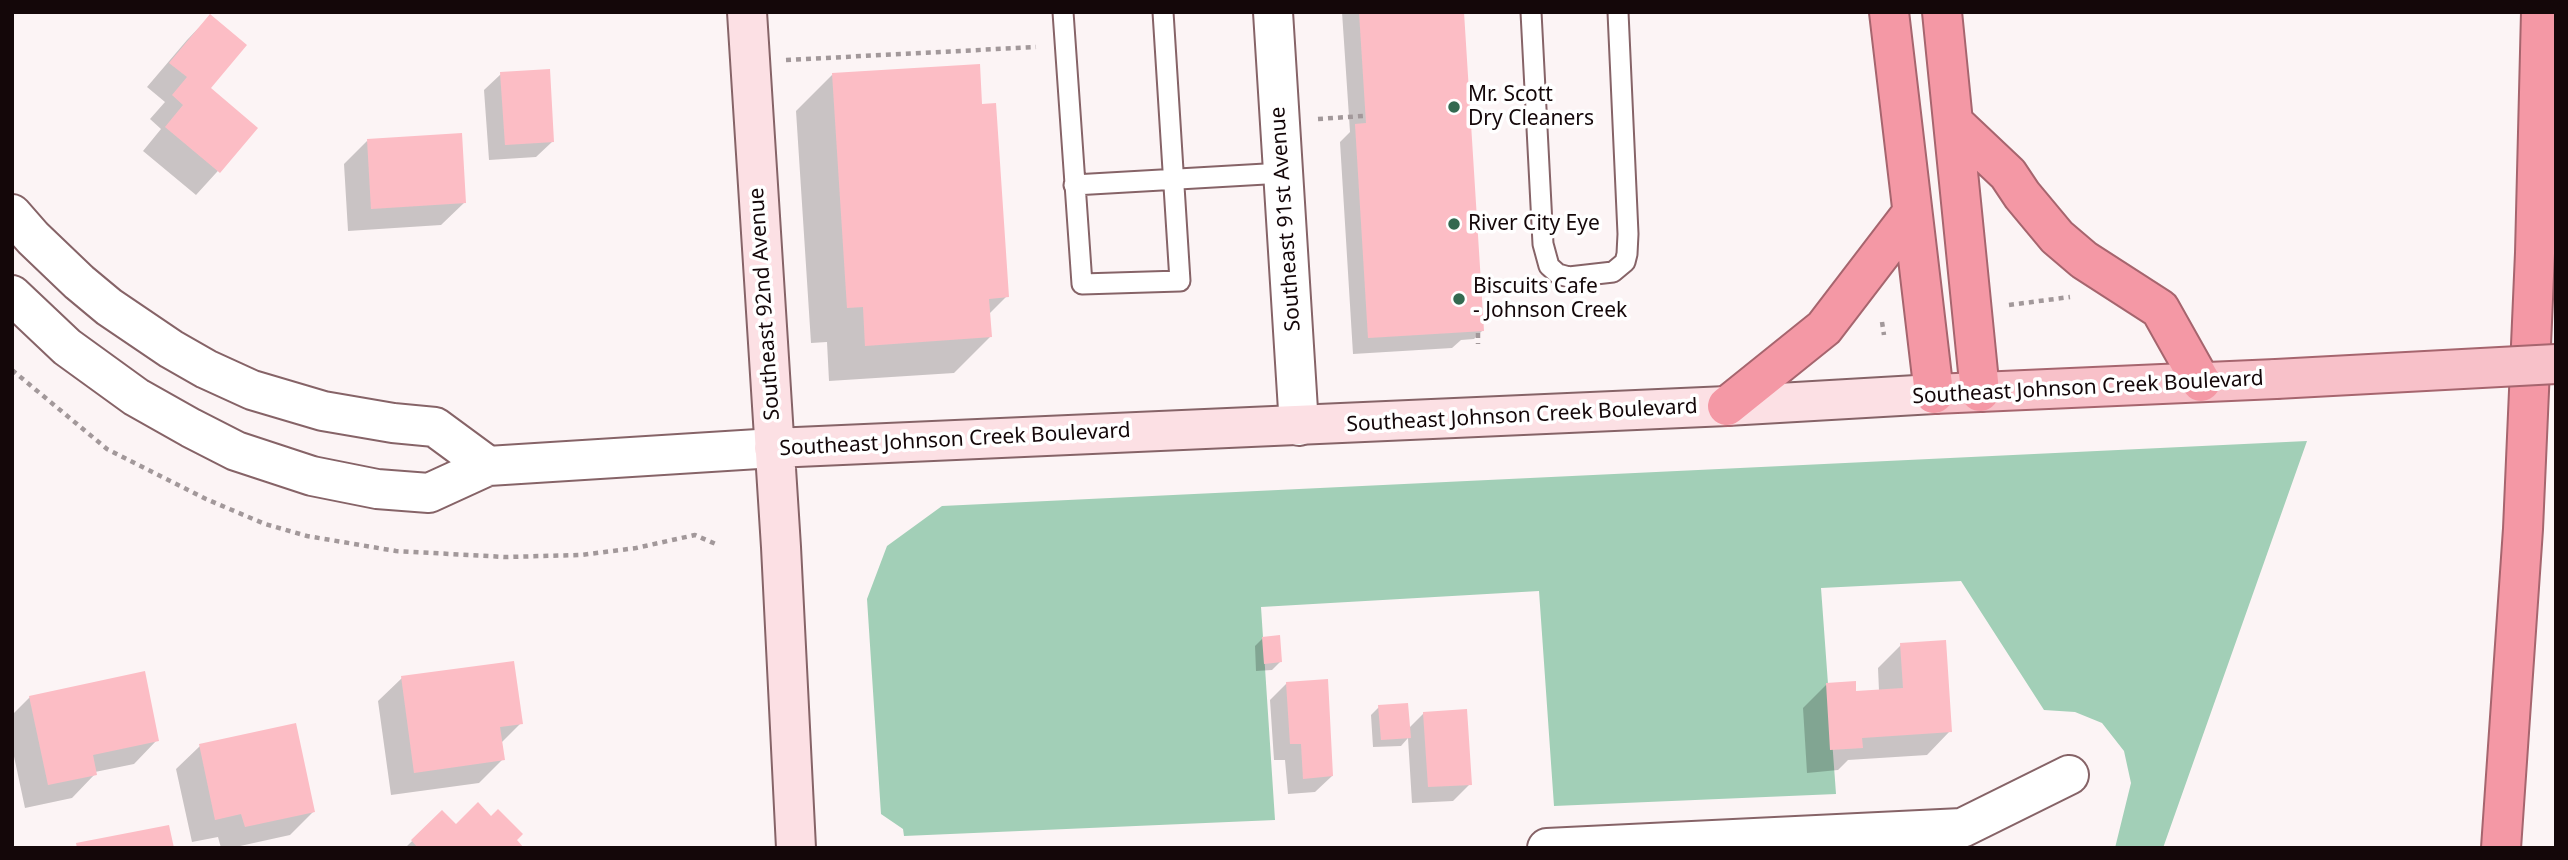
<!DOCTYPE html>
<html>
<head>
<meta charset="utf-8">
<style>
  body { margin:0 }
  #map { position:relative; width:2568px; height:860px; overflow:hidden; background:#fcf4f5; font-family:"Noto Sans",sans-serif }
  canvas { display:block }
  .frame { position:absolute; inset:0; border:14px solid #140709; pointer-events:none }
</style>
</head>
<body>
<div id="map">
<canvas width="2568" height="860"></canvas>
<div class="frame"></div>
</div>
<script>
const context = document.querySelector('canvas').getContext('2d');
context.lineJoin = 'round';
function fillPath(path, color) { context.fillStyle = color; context.fill(path, 'evenodd'); }
const toPath = rows => new Path2D(rows.map(r => 'M' + r).join(''));
function strokePath(path, color, width, dash) { context.strokeStyle = color; context.lineWidth = width; context.lineCap = dash ? 'butt' : 'round'; context.setLineDash(dash || []); context.stroke(path); }
function drawText(font, color, halo, rows, align = 'center') {
  context.font = font + ' "Noto Sans",sans-serif'; context.lineWidth = 7; context.setLineDash([]); context.textBaseline = 'middle'; context.strokeStyle = halo; context.fillStyle = color; for (const [text, x, y, turn = 0] of rows) {
    context.save(); context.translate(x, y); context.rotate((+turn || 0) * Math.PI / 180); context.textAlign = isNaN(turn) ? turn : align; if (halo) context.strokeText(text, 0, 0); context.fillText(text, 0, 0); context.restore();
  }
}
fillPath(toPath([
  [2307,441,2163,848,2115,848,2131,783,2124,751,2102,723,2075,712,2044,710,1961,581,1821,588,1836,794,1554,806,1539,591,1261,607,1275,820,904,836,903,829,881,814,867,599,887,546,942,506]
]), '#a2cfb7');
fillPath(toPath([
  [1342,12,1462,12,1482,331,1474,339,1461,340,1452,348,1353,354,1340,142,1350,132],
  [210,16,208,89,256,129,196,195,143,151,161,129,150,119,165,102,147,87,187,40],
  [501,74,553,141,536,157,489,160,484,90],
  [832,75,980,106,1007,296,988,315,990,337,954,373,829,381,827,342,811,343,796,111],
  [367,141,465,202,441,225,348,231,344,164],
  [1263,638,1280,662,1272,670,1256,671,1255,646],
  [1901,645,1950,731,1927,755,1848,760,1838,770,1807,773,1803,708,1826,685,1855,693,1879,691,1878,668],
  [402,678,521,723,501,743,503,759,479,783,391,795,378,701],
  [1287,683,1332,776,1315,792,1288,794,1285,760,1274,760,1270,700],
  [30,697,157,740,134,764,95,772,95,774,72,798,25,808,12,747,12,715],
  [1379,707,1408,729,1424,713,1470,784,1453,801,1412,803,1408,738,1401,746,1373,747,1371,715],
  [200,746,313,812,290,835,231,848,221,848,218,837,192,842,176,769],
  [442,812,456,826,515,841,522,848,405,848]
]), '#0003');
fillPath(toPath([
  [1359,12,1464,12,1484,331,1368,338,1355,124,1366,123],
  [210,14,247,45,211,88,258,128,220,173,165,127,183,105,172,95,187,77,169,63],
  [980,64,982,104,996,103,1009,297,989,299,992,337,865,346,863,307,847,308,832,73],
  [550,69,554,142,505,145,500,72],
  [462,133,466,203,371,209,367,139],
  [1280,635,1282,662,1264,664,1262,637],
  [1946,640,1952,732,1862,738,1863,748,1830,750,1826,683,1856,681,1856,691,1903,688,1900,643],
  [514,661,523,724,500,727,505,760,414,773,401,676],
  [145,671,159,741,93,755,97,775,48,785,29,696],
  [1328,679,1333,776,1303,779,1301,744,1290,744,1286,682],
  [1408,703,1411,738,1381,740,1378,705],
  [1467,709,1472,785,1428,787,1423,712],
  [296,723,315,812,245,827,241,814,215,820,199,744],
  [478,802,491,816,498,809,523,834,517,840,524,848,418,848,411,840,442,810,456,824],
  [169,825,174,848,77,848,76,843]
]), '#fcbdc5');
const service = toPath([
  [1063,12,1082,284,1180,281,1163,12],
  [1531,12,1543,244,1549,266,1558,274,1569,277,1613,272,1625,262,1627,254,1628,234,1618,12],
  [1074,185,1283,173]
]);
const minor = toPath([
  [1273,12,1299,426],
  [1547,848,1962,828,2069,775]
]);
const tertiary = toPath([
  [12,214,33,238,79,282,109,307,171,349,206,369,252,390,323,411,393,423,435,427,488,466],
  [12,295,67,347,136,397,191,428,236,451,312,476,377,489,429,493,488,466,774,448]
]);
const secondary = toPath([
  [747,12,781,547,796,848],
  [774,448,1727,406,1934,394]
]);
const primary = toPath([
  [1934,394,2276,379]
]);
const motorway = toPath([
  [1889,12,1934,394],
  [1942,12,1980,392],
  [1954,123,2008,174,2022,195,2057,237,2084,260,2160,309,2201,382],
  [1727,406,1824,328,1912,213],
  [2501,848,2523,529,2535,253,2541,12]
]);
strokePath(service, '#866367', 23);
strokePath(minor, '#866367', 42);
strokePath(tertiary, '#866367', 42);
strokePath(secondary, '#866367', 42);
strokePath(primary, '#a6656e', 42);
strokePath(motorway, '#a6656e', 42);
strokePath(toPath([
  [786,60,1036,47],
  [1318,119,1363,116],
  [2009,305,2070,297],
  [1882,322,1884,335],
  [1478,333,1478,344],
  [12,370,107,449,206,499,265,524,307,536,396,551,505,557,581,555,636,548,695,535,718,545]
]), '#a2989a', 4.5, [5, 5]);
strokePath(service, '#fff', 19);
strokePath(minor, '#fff', 38);
strokePath(tertiary, '#fff', 38);
strokePath(secondary, '#fce0e4', 38);
strokePath(primary, '#f8c1c9', 38);
strokePath(motorway, '#f498a5', 38);
const primaryBridge = toPath([
  [2276,379,2556,364]
]);
strokePath(primaryBridge, '#a6656e', 42, []);
strokePath(primaryBridge, '#f8c1c9', 38);
for (const [x, y, r, color] of [
  [1454,107,7,"#336950"],
  [1454,224,7,"#336950"],
  [1459,299,7,"#336950"]
]) { const dot = new Path2D(); dot.arc(x, y, r, 0, 2 * Math.PI); context.fillStyle = color; context.fill(dot); strokePath(dot, '#fff', 2.5); }
drawText('21px', '#140709', '#fff', [
  ["Mr. Scott",1468,95],
  ["Dry Cleaners",1468,119],
  ["River City Eye",1468,224],
  ["Biscuits Cafe",1473,287],
  ["- Johnson Creek",1473,311]
], 'left');
drawText('21px', '#140709', '#fff', [
  ["Southeast 91st Avenue",1286,219,-94],
  ["Southeast 92nd Avenue",765,304,-94],
  ["Southeast Johnson Creek Boulevard",2088,388,-3],
  ["Southeast Johnson Creek Boulevard",1522,416,-3],
  ["Southeast Johnson Creek Boulevard",955,440,-3]
]);
</script>
</body>
</html>
